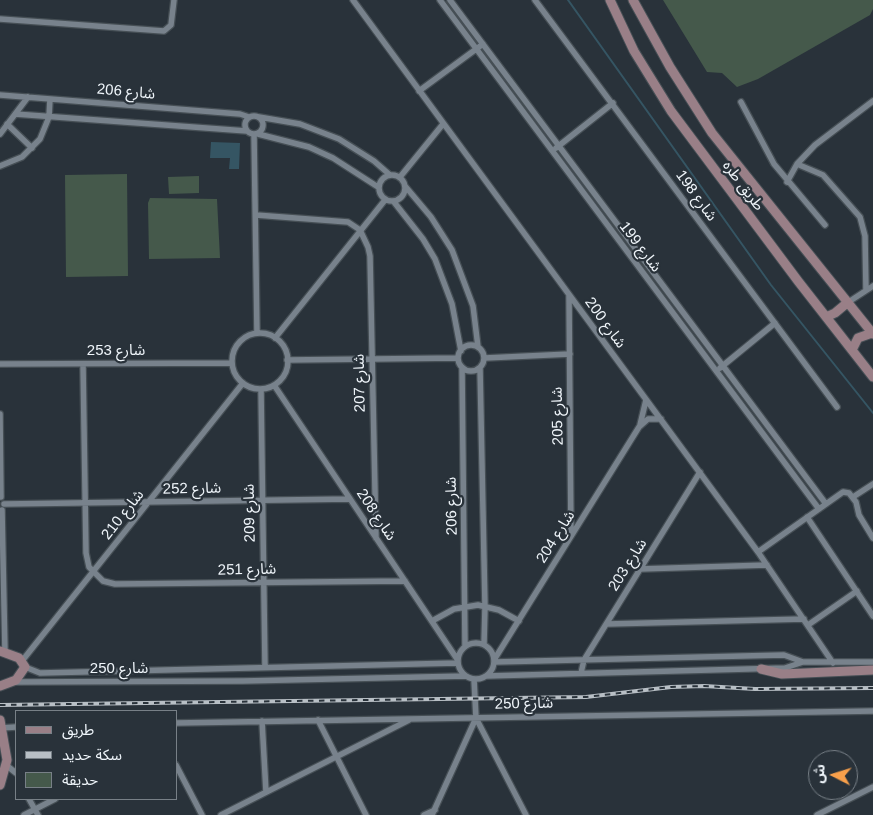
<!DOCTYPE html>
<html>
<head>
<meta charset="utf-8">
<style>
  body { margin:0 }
  #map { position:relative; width:873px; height:815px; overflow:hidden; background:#29323a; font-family:Helvetica,"Noto Sans Arabic",sans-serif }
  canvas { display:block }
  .legend { position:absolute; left:15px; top:710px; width:162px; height:90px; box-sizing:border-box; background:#29323a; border:1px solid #788087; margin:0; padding:6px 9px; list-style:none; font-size:15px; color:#eff5fa }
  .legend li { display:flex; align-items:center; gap:10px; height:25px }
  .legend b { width:25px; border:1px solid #788087 }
  .north { position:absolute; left:808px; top:750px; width:50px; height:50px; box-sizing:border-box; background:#29323a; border:1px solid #788087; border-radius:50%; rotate:275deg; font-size:14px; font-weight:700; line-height:20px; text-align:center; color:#eff5fa }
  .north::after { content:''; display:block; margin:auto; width:18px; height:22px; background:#f8a04b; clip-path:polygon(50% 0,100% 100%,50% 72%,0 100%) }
</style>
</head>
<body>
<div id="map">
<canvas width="873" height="815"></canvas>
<ul class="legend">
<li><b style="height:6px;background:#997f87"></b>طريق</li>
<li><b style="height:6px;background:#b8bfc5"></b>سكة حديد</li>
<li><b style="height:14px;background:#45594b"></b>حديقة</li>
</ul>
<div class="north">ش</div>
</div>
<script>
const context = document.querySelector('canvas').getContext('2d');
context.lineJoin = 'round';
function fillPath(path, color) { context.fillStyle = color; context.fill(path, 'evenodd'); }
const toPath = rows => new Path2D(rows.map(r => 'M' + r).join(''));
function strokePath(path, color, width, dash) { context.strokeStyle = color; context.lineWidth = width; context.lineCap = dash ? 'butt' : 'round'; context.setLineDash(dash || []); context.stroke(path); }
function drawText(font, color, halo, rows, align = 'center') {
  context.font = font + ' Helvetica,"Noto Sans Arabic",sans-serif'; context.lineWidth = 4.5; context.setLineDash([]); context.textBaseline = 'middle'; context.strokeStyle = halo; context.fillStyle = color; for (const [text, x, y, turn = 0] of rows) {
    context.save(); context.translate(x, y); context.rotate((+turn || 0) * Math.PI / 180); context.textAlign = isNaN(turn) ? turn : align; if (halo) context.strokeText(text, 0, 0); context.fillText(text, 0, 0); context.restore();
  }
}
fillPath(toPath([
  [663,0,873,0,873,9,870,15,758,79,737,87,722,73,707,72],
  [127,174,128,276,66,277,65,175],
  [199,176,199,193,169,194,168,177],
  [150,198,217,199,220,258,149,259,148,203]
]), '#45594b');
fillPath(toPath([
  [211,142,240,143,239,169,229,169,230,158,210,158]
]), '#355563');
strokePath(toPath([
  [568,0,771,285,873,413]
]), '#355563', 2);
const minor = toPath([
  [353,0,758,552,833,663],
  [440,0,819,509],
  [450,0,826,504],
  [535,0,837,407],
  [0,19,164,31,171,25,174,0],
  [419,91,483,44],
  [0,95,240,114,249,117],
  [741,102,774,164,825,225],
  [15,114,247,131],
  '245 125a9 9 0 1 1 18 0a9 9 0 1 1-18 0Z',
  [259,117,300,124,339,139,374,161,390,175],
  [7,124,32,148],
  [0,134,28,97],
  [254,134,257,333],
  [258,134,309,147,333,158,378,187],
  [556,148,613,103],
  [797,164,823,175,860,217,865,236,866,290],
  [0,166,22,157,40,139,49,117,50,99],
  '379 188a13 13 0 1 1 26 0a13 13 0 1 1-26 0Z',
  [400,177,443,124],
  [787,182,797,164,815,145,873,101],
  [405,186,431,217,452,250,473,306,478,347],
  [394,202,423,239,435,259,452,304,461,351],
  [256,215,348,222,360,230,368,247,370,256,376,538],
  [569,296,571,536],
  [847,303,873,286],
  '232 361a28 28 0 1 1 56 0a28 28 0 1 1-56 0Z',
  [275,338,385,200],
  '458 358a13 13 0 1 1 26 0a13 13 0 1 1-26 0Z',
  [485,358,570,354],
  [287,360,458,358],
  [0,364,232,363],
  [83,364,86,553,89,567,103,581,115,584,405,581],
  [462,367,465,645],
  [480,368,485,607,484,644],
  [720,368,775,323],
  [274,385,457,659],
  [261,389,265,667],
  [0,414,1,497],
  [640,425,646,400],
  [853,497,873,484],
  [4,504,350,499],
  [2,510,5,652],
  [807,517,873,616],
  [758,552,843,492,849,493,856,502,859,515,873,538],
  [640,569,767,565],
  [432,621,454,609,478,605,499,610,519,621],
  [607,624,804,619],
  [808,625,857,591],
  '458 661a18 18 0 1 1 36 0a18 18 0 1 1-36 0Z',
  [494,660,639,427,648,419,661,419],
  [22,661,243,383],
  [494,662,784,655,803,662,873,662],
  [25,667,40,673,458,663],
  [581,673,584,660,700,472],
  [486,676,785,668,803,662],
  [474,679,476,718,526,815],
  [15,682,243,681,466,676],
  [318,720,366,815],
  [262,721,266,792],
  [176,723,873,711],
  [0,728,16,727],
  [6,765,16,773],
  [176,765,202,815],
  [29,799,38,815],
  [24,815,55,799],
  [221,815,409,720],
  [424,815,435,810],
  [432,815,476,718],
  [817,815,873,787]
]);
const secondary = toPath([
  [610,0,634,51,671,111,798,281,873,377],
  [633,0,670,67,712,133,873,334],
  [826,317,835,313,847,303],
  [852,350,858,338,872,333],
  [0,651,19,658,25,667,16,680,0,686],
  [761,669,782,674,873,670],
  [0,720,7,760,0,785]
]);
strokePath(minor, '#464f55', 8);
strokePath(secondary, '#464f55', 11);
strokePath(minor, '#78828c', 5.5);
strokePath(secondary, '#997f87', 9);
const rail = toPath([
  [0,705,586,697,671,687,704,686,755,689,873,688]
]);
strokePath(rail, '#b8bfc5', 4);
strokePath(rail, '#29323a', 2, [5.5]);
drawText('15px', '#eff5fa', '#29323a', [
  ["شارع 206",126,92,5],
  ["طريق طره",743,186,53],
  ["شارع 198",696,196,54],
  ["شارع 199",640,247,53],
  ["شارع 200",605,323,54],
  ["شارع 253",116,351],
  ["شارع 207",360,383,-91],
  ["شارع 205",558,416,-91],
  ["شارع 252",192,489,-1],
  ["شارع 206",452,506,-91],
  ["شارع 209",250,513,-91],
  ["شارع 210",123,515,-52],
  ["شارع 208",376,515,56],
  ["شارع 204",556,537,-58],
  ["شارع 203",628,565,-58],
  ["شارع 251",247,570,-1],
  ["شارع 250",119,669],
  ["شارع 250",524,704,-1]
]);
</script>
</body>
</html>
